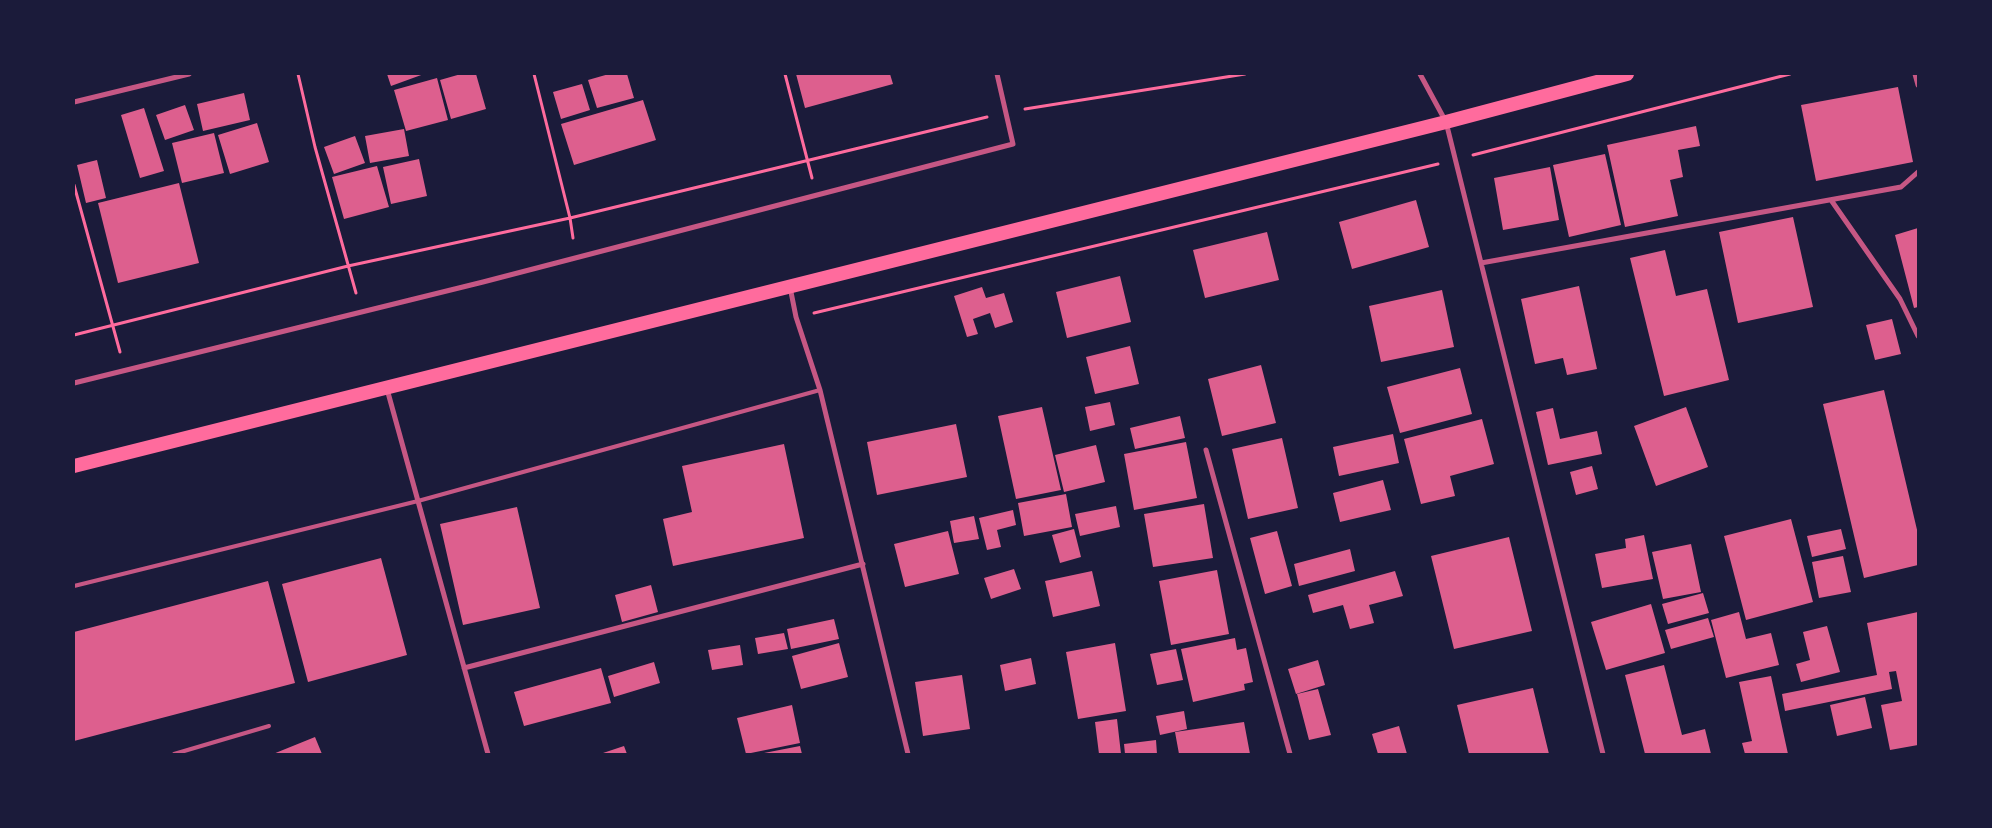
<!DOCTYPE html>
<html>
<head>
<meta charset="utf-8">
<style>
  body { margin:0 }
  #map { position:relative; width:1992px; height:828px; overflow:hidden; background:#1b1b3a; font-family:Ubuntu,sans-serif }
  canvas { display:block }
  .frame { position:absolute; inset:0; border:75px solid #1b1b3a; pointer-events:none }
</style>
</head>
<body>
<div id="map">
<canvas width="1992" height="828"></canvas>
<div class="frame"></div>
</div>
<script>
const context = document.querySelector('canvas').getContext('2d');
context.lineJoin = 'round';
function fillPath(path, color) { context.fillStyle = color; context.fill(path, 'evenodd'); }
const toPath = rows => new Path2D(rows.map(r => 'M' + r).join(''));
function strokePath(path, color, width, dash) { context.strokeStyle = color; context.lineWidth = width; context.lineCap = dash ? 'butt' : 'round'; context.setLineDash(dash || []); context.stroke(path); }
fillPath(toPath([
  [387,74,424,74,391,86],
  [461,74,476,74,486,109,451,119,440,80],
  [609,74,627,74,634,98,597,108,588,80],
  [796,74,890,74,893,84,805,108],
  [437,78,448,120,406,131,394,90],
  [582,84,590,110,561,119,553,92],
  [1898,87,1913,162,1816,181,1801,105],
  [244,93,250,120,203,131,197,104],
  [643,100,656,140,574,165,561,124],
  [185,105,194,130,165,140,156,115],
  [144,108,164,171,140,178,121,115],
  [257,123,269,162,230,174,218,135],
  [1696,126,1700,146,1678,150,1683,177,1670,180,1678,216,1625,227,1607,145],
  [404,129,409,156,370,163,365,136],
  [214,133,224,173,182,183,172,143],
  [355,136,365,163,334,174,324,147],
  [1605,154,1621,225,1569,237,1553,165],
  [419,159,427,196,391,204,383,167],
  [97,160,106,198,86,203,77,165],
  [377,166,389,207,344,219,332,177],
  [1550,167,1559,220,1503,230,1494,178],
  [179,183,199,263,118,283,98,203],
  [1416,200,1429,247,1352,269,1339,222],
  [1793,217,1813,307,1738,323,1719,232],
  [1918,228,1918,307,1914,308,1895,235],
  [1267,232,1279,280,1205,298,1193,250],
  [1665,250,1676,296,1707,289,1729,380,1664,396,1630,258],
  [1120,276,1131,322,1067,338,1056,292],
  [1579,286,1597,369,1567,375,1563,358,1535,364,1521,299],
  [982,287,986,298,1004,293,1013,322,995,328,990,313,973,319,978,334,967,337,954,296],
  [1442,290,1454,347,1381,362,1369,306],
  [1892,319,1901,354,1875,360,1866,325],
  [1130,346,1139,384,1095,394,1086,357],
  [1261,365,1276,423,1222,436,1208,379],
  [1460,368,1472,414,1400,433,1387,387],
  [1884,390,1918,534,1918,565,1864,578,1823,404],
  [1110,402,1115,425,1090,431,1085,407],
  [1042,407,1061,490,1016,499,998,416],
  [1686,407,1708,467,1656,486,1634,426],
  [1553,408,1560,439,1597,431,1602,454,1548,465,1536,412],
  [1180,416,1185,438,1135,449,1130,428],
  [1482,419,1494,464,1450,476,1455,496,1421,504,1404,439],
  [956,424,967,477,877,495,867,442],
  [1393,434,1399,463,1339,476,1333,447],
  [1282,438,1298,508,1248,519,1232,449],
  [1186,442,1197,498,1134,510,1124,454],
  [784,444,804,538,673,566,663,519,692,512,682,466],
  [1096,445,1105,482,1064,492,1055,455],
  [1592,466,1598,489,1576,495,1570,472],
  [1383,480,1391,510,1340,522,1333,493],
  [1066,494,1072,527,1024,536,1018,503],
  [1204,504,1213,558,1153,567,1144,514],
  [1116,506,1120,527,1080,536,1075,514],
  [517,507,540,608,463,625,440,524],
  [1013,510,1016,525,997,530,1001,547,987,550,979,518],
  [974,516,979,539,954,543,950,521],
  [1791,519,1813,602,1746,620,1724,536],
  [1074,529,1081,557,1060,563,1052,535],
  [1841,529,1846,549,1812,557,1807,536],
  [948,531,959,574,905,587,894,544],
  [1277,531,1292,586,1265,594,1250,538],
  [1644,535,1653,579,1602,588,1595,554,1626,548,1625,539],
  [1509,537,1532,631,1454,649,1431,556],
  [1691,544,1701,592,1663,599,1652,552],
  [1350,549,1355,571,1299,586,1294,564],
  [1843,556,1851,592,1819,598,1812,562],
  [381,558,407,655,308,682,282,584],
  [1014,569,1021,589,991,599,984,578],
  [1217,570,1229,634,1171,645,1159,581],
  [1092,571,1100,606,1053,617,1045,581],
  [1395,571,1403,596,1369,605,1374,623,1350,629,1343,605,1313,613,1308,595],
  [268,581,295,683,74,741,74,632],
  [651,585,658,612,622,622,615,595],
  [1703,593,1709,613,1668,624,1662,604],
  [1651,604,1665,653,1606,670,1591,622],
  [1739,612,1746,639,1771,633,1779,665,1726,678,1711,620],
  [1918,612,1918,745,1890,750,1881,705,1902,701,1896,671,1889,672,1892,689,1785,711,1782,694,1877,675,1867,623],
  [1708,618,1714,637,1671,649,1665,630],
  [834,619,839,639,791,649,787,629],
  [1827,626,1840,672,1801,682,1796,664,1810,660,1803,632],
  [784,633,788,649,758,654,755,638],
  [1235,638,1237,650,1246,648,1253,682,1244,684,1245,690,1193,702,1181,649],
  [839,643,848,677,801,689,792,656],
  [1115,643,1126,711,1078,719,1066,652],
  [740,645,743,665,712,670,708,650],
  [1176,649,1183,680,1157,685,1150,654],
  [1031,658,1036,684,1005,691,1000,665],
  [1318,660,1325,685,1296,694,1288,669],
  [654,662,660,683,614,697,608,676],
  [1664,665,1682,735,1705,729,1711,754,1645,754,1625,675],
  [601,668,611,703,524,726,514,692],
  [962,675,970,729,923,736,915,682],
  [1771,676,1788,754,1745,754,1742,743,1752,741,1739,682],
  [1533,688,1549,754,1469,754,1457,705],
  [1318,689,1331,735,1309,740,1297,694],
  [1865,697,1872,728,1837,736,1830,705],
  [792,705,800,743,746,754,737,718],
  [1184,711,1187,729,1160,735,1156,716],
  [1117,719,1121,754,1099,754,1095,722],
  [1244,722,1250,754,1179,754,1175,732],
  [1399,726,1407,754,1378,754,1372,734],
  [315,737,322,754,273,754],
  [1156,740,1157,754,1125,754,1124,744],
  [624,746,627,754,600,754],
  [800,746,802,754,764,754,764,753]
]), '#dd5f8e');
strokePath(toPath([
  [298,74,315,147,356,293],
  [534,74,570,218,573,238],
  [785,74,812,178],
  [1025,109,1245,74],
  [1473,155,1790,74],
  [74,185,120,352],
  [814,313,1438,164],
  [74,335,348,266,570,218,987,117]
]), '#ff6b9d', 3);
strokePath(toPath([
  [74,586,418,501,820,390],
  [174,754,269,726]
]), '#c65784', 4);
strokePath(toPath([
  [1420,74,1446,122,1603,754],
  [1915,74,1918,85],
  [74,102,189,74],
  [1831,200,1900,299,1918,336],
  [1481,263,1901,187,1918,172],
  [790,287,796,317,820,390,908,754],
  [74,383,483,282,1013,144,997,74],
  [387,389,488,754],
  [1206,450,1290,754],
  [464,668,863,564]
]), '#c65784', 5);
strokePath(toPath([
  [74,466,1446,122,1627,74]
]), '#ff6b9d', 14);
</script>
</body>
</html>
